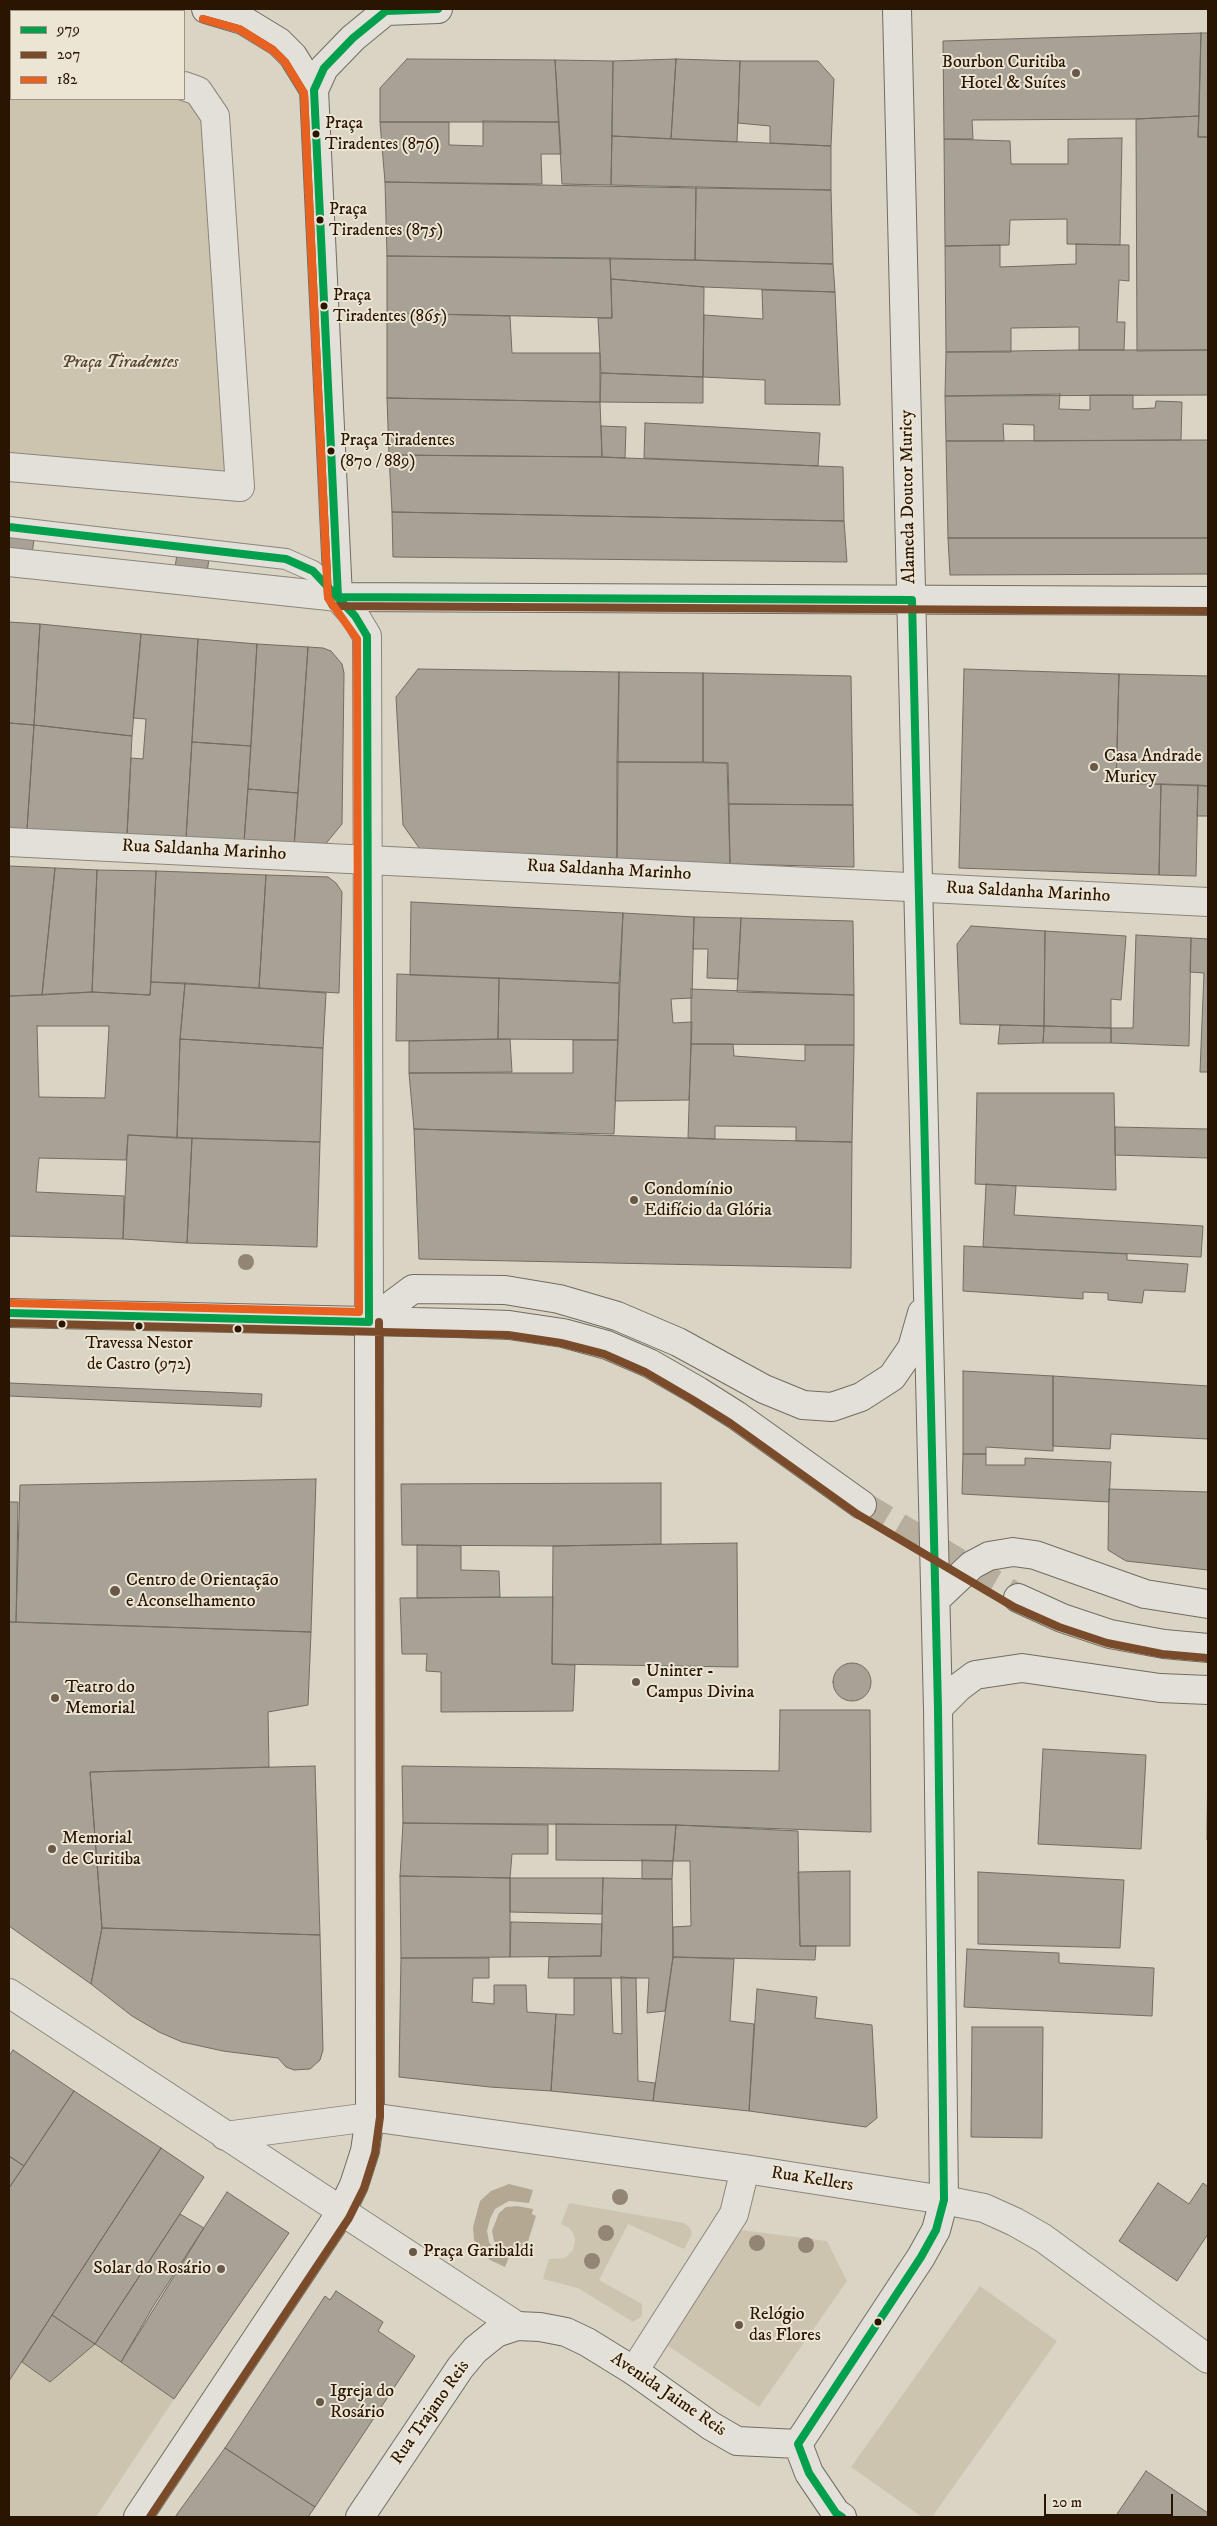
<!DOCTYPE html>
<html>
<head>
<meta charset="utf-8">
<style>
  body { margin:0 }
  #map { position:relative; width:1217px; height:2526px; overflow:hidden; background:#dad4c5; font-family:"IM FELL DW Pica",serif }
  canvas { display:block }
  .frame { position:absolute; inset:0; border:10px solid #2a1503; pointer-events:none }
  .legend { position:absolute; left:10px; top:10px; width:175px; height:90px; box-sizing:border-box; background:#ece5d4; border:1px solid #9e9280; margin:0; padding:6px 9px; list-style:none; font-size:15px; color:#2a1503 }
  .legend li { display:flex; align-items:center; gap:10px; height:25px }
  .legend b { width:25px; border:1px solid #9e9280 }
  .scale { position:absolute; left:1044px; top:2494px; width:129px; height:22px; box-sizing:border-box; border:2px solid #2a1503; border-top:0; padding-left:6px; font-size:15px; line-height:18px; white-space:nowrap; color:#2a1503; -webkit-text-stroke:4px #ece5d4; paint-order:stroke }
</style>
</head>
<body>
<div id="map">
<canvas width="1217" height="2526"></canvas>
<div class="frame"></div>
<ul class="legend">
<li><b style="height:6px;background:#029f4d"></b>979</li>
<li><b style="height:6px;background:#7a4b2a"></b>207</li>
<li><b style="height:6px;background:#e86120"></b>182</li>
</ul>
<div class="scale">20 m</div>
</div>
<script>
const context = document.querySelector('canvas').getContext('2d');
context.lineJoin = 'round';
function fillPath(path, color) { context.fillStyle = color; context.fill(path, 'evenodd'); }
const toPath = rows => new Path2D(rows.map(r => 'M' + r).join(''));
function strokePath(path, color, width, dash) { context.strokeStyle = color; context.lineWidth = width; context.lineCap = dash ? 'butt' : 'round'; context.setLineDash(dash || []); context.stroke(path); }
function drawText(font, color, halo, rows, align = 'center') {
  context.font = font + ' "IM FELL DW Pica",serif'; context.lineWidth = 4; context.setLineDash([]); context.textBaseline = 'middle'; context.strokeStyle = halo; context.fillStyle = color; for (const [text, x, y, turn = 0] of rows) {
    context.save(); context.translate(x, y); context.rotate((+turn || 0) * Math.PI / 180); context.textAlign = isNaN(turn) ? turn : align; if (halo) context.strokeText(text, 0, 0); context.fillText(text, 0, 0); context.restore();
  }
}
fillPath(toPath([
  [9,56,11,56,11,99,184,99,198,91,240,487,9,467],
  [569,2203,684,2223,690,2228,692,2234,684,2249,628,2224,599,2280,642,2304,642,2316,633,2322,578,2288,543,2279,549,2259,565,2258,573,2250,575,2239,573,2233,569,2228,561,2224],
  [741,2230,827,2241,847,2281,759,2407,667,2345],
  [980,2286,1057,2341,932,2517,922,2517,851,2467],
  [95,2344,174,2399,96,2517,9,2517,9,2381,22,2362,50,2382]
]), '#cdc4af');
fillPath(toPath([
  [509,2184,533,2190,529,2203,509,2201,495,2209,490,2219,487,2231,489,2242,495,2251,503,2256,504,2253,494,2241,492,2231,499,2213,506,2207,517,2206,533,2209,532,2214,536,2216,524,2254,518,2251,516,2256,510,2255,505,2267,490,2260,479,2249,474,2240,473,2227,480,2201,491,2191]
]), '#b4a893');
const building = toPath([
  [1201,33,1199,116,1136,119,972,120,973,139,944,139,943,41,1201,33],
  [1201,33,1208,33,1208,137,1198,137,1201,33],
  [407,59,555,60,559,122,380,122,380,88,407,59],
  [676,59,671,139,612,136,613,61,676,59],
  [676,59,740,61,737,142,671,139,676,59],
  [555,60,613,61,611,185,562,184,555,60],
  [740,61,818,61,834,79,831,146,770,143,770,126,738,123,740,61],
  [1199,116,1198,137,1208,137,1208,350,1137,351,1136,119,1199,116],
  [483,121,559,122,561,154,541,154,542,184,385,182,380,122,449,122,449,145,483,146,483,121],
  [612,136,831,146,831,190,611,185,612,136],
  [1122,138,1120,245,1067,244,1067,219,1010,220,1009,245,945,246,944,139,1010,141,1011,164,1068,164,1068,139,1122,138],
  [385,182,696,188,695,260,387,256,385,182],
  [696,188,831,190,833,264,695,260,696,188],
  [1076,244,1129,245,1129,281,1119,280,1117,322,1125,322,1124,350,1079,350,1079,327,1011,328,1011,352,946,352,945,246,1000,245,1000,267,1076,264,1076,244],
  [387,256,610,258,612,318,387,313,387,256],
  [610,258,833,264,835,292,704,287,611,279,610,258],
  [611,279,704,287,703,377,601,373,598,318,612,318,611,279],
  [762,290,835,292,840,405,765,404,765,380,703,377,704,315,763,319,762,290],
  [387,313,510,316,512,353,600,353,600,402,387,398,387,313],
  [1079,350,1208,350,1208,395,945,396,946,352,1079,350],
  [601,373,703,377,703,403,600,402,601,373],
  [1060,394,1059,409,1090,410,1090,395,1133,395,1133,409,1155,408,1156,401,1182,402,1181,440,1034,441,1034,425,1003,424,1004,441,946,441,945,396,1060,394],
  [387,398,600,402,602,457,389,455,387,398],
  [645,423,820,433,818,466,644,458,645,423],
  [601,426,626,427,625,458,602,457,601,426],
  [1208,440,1208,538,948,538,946,441,1208,440],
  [389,455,602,457,843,467,844,521,392,512,389,455],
  [392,512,844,521,847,562,393,557,392,512],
  [9,529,35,532,31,561,9,559,9,529],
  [948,538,1208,538,1208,574,950,575,948,538],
  [178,547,210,551,206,580,174,575,178,547],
  [9,622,40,624,34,725,9,723,9,622],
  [40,624,141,634,132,736,34,725,40,624],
  [141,634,198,639,186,838,127,835,131,758,143,759,146,719,133,718,141,634],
  [198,639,257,644,251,746,192,742,198,639],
  [257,644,308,647,298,793,248,789,257,644],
  [308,647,323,648,331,651,342,664,344,673,342,824,323,847,294,847,308,647],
  [418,669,619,672,617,859,422,852,403,825,396,697,418,669],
  [964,669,1119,674,1116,783,1161,784,1159,875,959,868,964,669],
  [619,672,703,673,703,762,617,762,619,672],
  [703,673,851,676,853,805,729,804,728,763,703,762,703,673],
  [1119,674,1208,676,1208,786,1116,783,1119,674],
  [9,723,34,725,27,829,9,828,9,723],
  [34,725,132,736,127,835,27,829,34,725],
  [192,742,251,746,244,842,186,838,192,742],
  [617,762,727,763,730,864,617,859,617,762],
  [1161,784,1198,785,1196,876,1159,875,1161,784],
  [1198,785,1208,786,1208,816,1197,816,1198,785],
  [248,789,298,793,294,847,244,842,248,789],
  [729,804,853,805,854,867,730,864,729,804],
  [9,866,55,868,42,995,9,996,9,866],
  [55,868,97,870,92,992,42,995,55,868],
  [97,870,156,871,150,995,92,992,97,870],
  [156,871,266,875,259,988,151,982,156,871],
  [266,875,328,877,336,883,342,892,339,993,259,988,266,875],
  [411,902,623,913,619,983,410,975,411,902],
  [623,913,694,917,692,998,671,999,673,1023,692,1022,689,1100,615,1101,623,913],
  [694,917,741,918,738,979,707,978,708,949,693,949,694,917],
  [741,918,853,921,854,995,737,992,741,918],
  [971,926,1045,931,1044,1026,960,1024,957,944,971,926],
  [1045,931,1126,936,1121,1000,1111,999,1111,1028,1044,1026,1045,931],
  [1136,935,1191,938,1189,1046,1111,1043,1111,1028,1133,1028,1136,935],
  [1191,938,1208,939,1208,1072,1200,1072,1204,973,1190,972,1191,938],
  [397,974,499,978,498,1039,396,1041,397,974],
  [499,978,619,983,618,1040,498,1039,499,978],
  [151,982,185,983,180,1039,177,1138,128,1135,126,1160,39,1158,36,1192,124,1196,123,1239,9,1236,9,996,92,992,150,995,151,982],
  [37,1026,109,1026,105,1098,39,1097,37,1026],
  [185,983,326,993,323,1048,180,1039,185,983],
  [691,989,854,995,854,1045,691,1044,691,989],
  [1000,1025,1044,1026,1043,1043,998,1044,1000,1025],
  [1044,1026,1111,1028,1111,1043,1043,1043,1044,1026],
  [180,1039,323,1048,320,1142,177,1138,180,1039],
  [510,1039,512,1072,409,1073,409,1041,510,1039],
  [573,1040,618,1040,614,1134,414,1129,409,1073,573,1073,573,1040],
  [691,1044,733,1044,734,1056,805,1061,805,1045,854,1045,852,1142,796,1141,796,1127,715,1126,715,1139,688,1138,691,1044],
  [977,1093,1114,1093,1116,1190,975,1184,977,1093],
  [1115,1127,1208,1129,1208,1158,1115,1155,1115,1127],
  [414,1129,715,1139,852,1142,851,1268,419,1259,414,1129],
  [128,1135,192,1138,187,1243,123,1239,128,1135],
  [192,1138,320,1142,317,1247,187,1243,192,1138],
  [986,1184,1016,1186,1014,1215,1203,1226,1201,1257,983,1247,986,1184],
  [964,1246,1127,1254,1127,1260,1188,1264,1185,1292,1144,1290,1142,1303,1108,1300,1108,1293,1083,1292,1083,1299,963,1291,964,1246],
  [963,1371,1053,1376,1053,1451,986,1447,986,1454,963,1454,963,1371],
  [1053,1376,1208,1386,1208,1439,1111,1434,1110,1449,1053,1446,1053,1376],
  [9,1383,262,1394,261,1407,9,1396,9,1383],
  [963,1454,986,1454,986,1465,1025,1465,1025,1458,1111,1462,1109,1502,962,1494,963,1454],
  [316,1479,311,1632,16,1622,20,1485,316,1479],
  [661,1483,661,1544,553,1546,402,1545,401,1484,661,1483],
  [1109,1489,1208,1492,1208,1570,1126,1561,1108,1550,1109,1489],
  [9,1502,18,1502,16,1622,9,1622,9,1502],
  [737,1543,738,1667,552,1664,553,1546,737,1543],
  [417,1545,461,1546,461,1570,499,1571,500,1597,417,1598,417,1545],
  [553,1597,552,1664,575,1665,573,1711,441,1712,441,1672,426,1671,427,1654,402,1654,400,1598,553,1597],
  [9,1622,311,1632,308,1705,268,1712,269,1767,90,1772,102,1928,91,1984,9,1926,9,1622],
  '833 1682a19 19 0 1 1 38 0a19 19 0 1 1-38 0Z',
  [780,1710,870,1710,871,1832,676,1825,403,1823,402,1766,779,1771,780,1710],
  [1043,1749,1146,1755,1141,1849,1038,1844,1043,1749],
  [1208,1749,1208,1840,1207,1840,1208,1749],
  [315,1766,320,1935,102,1928,90,1772,315,1766],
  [403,1823,548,1825,548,1854,512,1854,510,1878,400,1876,403,1823],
  [556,1824,676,1825,673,1861,556,1860,556,1824],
  [676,1825,798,1831,800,1946,816,1946,815,1960,673,1957,673,1927,691,1926,690,1861,673,1861,676,1825],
  [642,1860,673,1861,672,1879,642,1879,642,1860],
  [850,1871,850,1946,800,1946,798,1872,850,1871],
  [978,1872,1124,1880,1120,1948,978,1944,978,1872],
  [400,1876,510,1878,510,1957,401,1958,400,1876],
  [510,1878,603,1878,602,1914,510,1912,510,1878],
  [603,1878,672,1879,673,1957,665,2011,647,2013,649,1978,548,1978,549,1957,601,1956,603,1878],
  [511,1922,602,1924,601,1956,510,1957,511,1922],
  [102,1928,320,1935,323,2050,320,2060,310,2069,294,2070,286,2067,278,2058,223,2051,182,2042,159,2032,132,2016,91,1984,102,1928],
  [967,1949,1059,1953,1059,1963,1154,1968,1152,2016,964,2007,967,1949],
  [673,1957,734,1959,730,2021,754,2024,749,2111,653,2101,673,1957],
  [401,1958,489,1958,489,1978,473,1978,472,2002,494,2004,494,1985,526,1985,527,2012,556,2014,551,2091,490,2087,399,2077,401,1958],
  [621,1977,636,1978,638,2081,655,2083,653,2101,551,2091,556,2014,574,2015,574,1978,611,1978,613,2033,622,2034,621,1977],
  [757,1989,817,1997,815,2018,872,2025,877,2118,866,2127,749,2111,757,1989],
  [972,2027,1043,2027,1042,2138,971,2137,972,2027],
  [13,2050,74,2091,24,2166,9,2156,9,2056,13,2050],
  [74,2091,161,2148,9,2381,9,2188,74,2091],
  [161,2148,204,2177,95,2344,52,2315,161,2148],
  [9,2156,24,2166,9,2188,9,2156],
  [1158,2183,1189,2204,1203,2183,1208,2187,1208,2234,1177,2281,1119,2241,1158,2183],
  [227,2192,289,2233,174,2399,121,2362,154,2305,227,2192],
  [180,2214,204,2228,121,2362,95,2344,180,2214],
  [336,2291,383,2322,378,2331,415,2356,315,2507,225,2448,325,2296,330,2300,336,2291],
  [52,2315,95,2344,50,2382,22,2362,52,2315],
  [225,2448,315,2507,308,2517,175,2517,225,2448],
  [1146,2471,1208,2513,1208,2517,1115,2517,1146,2471]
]);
fillPath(building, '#a7a196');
strokePath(building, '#726c61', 1);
strokePath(toPath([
  [862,1505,1018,1598]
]), '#b7ae9e', 28, [28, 14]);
const lane = toPath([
  [9,527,286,559,313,571,338,597]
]);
const street = toPath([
  [9,56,11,56],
  [9,467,240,487,215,116,198,91,184,86],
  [9,562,338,597,355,616,367,636,369,1322],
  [9,842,1208,902],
  [9,1993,517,2326],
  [225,2136,370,2117,745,2169,944,2200,984,2208,1015,2222,1043,2238,1208,2359],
  [634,2371,734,2214,745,2169]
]);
const secondary = toPath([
  [206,9,243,20,279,42,293,56,314,90],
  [438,9,386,11,353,38,324,68,314,90,338,597,1208,601],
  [9,1313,456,1323,509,1325,563,1333,607,1345,649,1363,698,1391,736,1415,862,1505],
  [369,1322,413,1289,505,1290,559,1299,617,1316,678,1342,764,1389,803,1405,832,1407,861,1397,892,1377,912,1348,922,1313],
  [1018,1598,1062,1618,1110,1634,1164,1644,1208,1648],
  [936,1599,972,1565,989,1556,1013,1552,1035,1555,1145,1594,1208,1604],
  [938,1708,959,1687,975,1675,1022,1668,1160,1688,1208,1690],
  [798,2444,921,2257,936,2230,944,2200,938,1708,897,9],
  [798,2444,809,2473,836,2513,842,2517],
  [138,2517,341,2212,354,2185,365,2151,370,2117,369,1322],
  [360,2517,460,2368,475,2350,496,2333,517,2326,540,2327,566,2332,587,2342,634,2371,711,2426,737,2441,798,2444]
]);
strokePath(lane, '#8c857b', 22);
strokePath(street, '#8c857b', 30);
strokePath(secondary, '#726c61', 30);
strokePath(lane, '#e2e0d9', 20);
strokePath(street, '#e2e0d9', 28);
strokePath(secondary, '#e2e0d9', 28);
strokePath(toPath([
  [9,527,286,559,313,571,355,616,367,636,369,1322,9,1313],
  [338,597,912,600,938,1708,944,2200,936,2230,921,2257,798,2444,809,2473,836,2513,842,2517],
  [338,597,314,90,324,68,353,38,386,11,438,9]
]), '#029f4d', 8);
strokePath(toPath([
  [203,19,239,29,273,50,285,62,304,93,328,597,333,606,1208,611],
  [9,1323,508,1335,561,1343,604,1354,645,1372,693,1400,730,1423,857,1514,1014,1607,1059,1627,1107,1643,1162,1654,1207,1658],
  [150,2517,349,2218,364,2188,375,2153,380,2117,379,1322]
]), '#7a4b2a', 8);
strokePath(toPath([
  [9,1303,359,1312,357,639,328,598,304,93,285,62,273,50,239,29,203,19]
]), '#e86120', 8);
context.fillStyle = '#928574';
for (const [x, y] of [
  [246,1262],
  [620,2197],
  [606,2233],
  [757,2243],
  [806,2245],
  [592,2261]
]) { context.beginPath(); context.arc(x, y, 8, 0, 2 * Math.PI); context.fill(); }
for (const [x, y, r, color] of [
  [1076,73,5,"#685847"],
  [316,134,4.5,"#2a1503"],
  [320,220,4.5,"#2a1503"],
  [324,306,4.5,"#2a1503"],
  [331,451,4.5,"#2a1503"],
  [1094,767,5,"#685847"],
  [634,1200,5,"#685847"],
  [62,1324,4.5,"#2a1503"],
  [139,1326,4.5,"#2a1503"],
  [238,1329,4.5,"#2a1503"],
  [115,1591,6,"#685847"],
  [636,1682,5,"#685847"],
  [55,1698,5,"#685847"],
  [52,1849,5,"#685847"],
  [413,2252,5,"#685847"],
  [221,2269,5,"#685847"],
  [878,2322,4.5,"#2a1503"],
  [739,2325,5,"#685847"],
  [320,2402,5,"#685847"]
]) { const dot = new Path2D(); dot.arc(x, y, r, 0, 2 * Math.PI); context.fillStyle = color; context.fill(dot); strokePath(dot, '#ece5d4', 2); }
drawText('17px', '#2a1503', '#ece5d4', [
  ["Praça",325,124],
  ["Tiradentes (876)",325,145],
  ["Praça",329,210],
  ["Tiradentes (875)",329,231],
  ["Praça",333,296],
  ["Tiradentes (865)",333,317],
  ["Praça Tiradentes",340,441],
  ["(870 / 889)",340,462],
  ["Travessa Nestor",139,1344,"center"],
  ["de Castro (972)",139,1365,"center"]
], 'left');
drawText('18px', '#2a1503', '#ece5d4', [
  ["Bourbon Curitiba",1066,63,"right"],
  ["Hotel & Suítes",1066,84,"right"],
  ["Casa Andrade",1104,757],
  ["Muricy",1104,778],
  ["Condomínio",644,1190],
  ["Edifício da Glória",644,1211],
  ["Centro de Orientação",126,1581],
  ["e Aconselhamento",126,1602],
  ["Uninter -",646,1672],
  ["Campus Divina",646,1693],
  ["Teatro do",65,1688],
  ["Memorial",65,1709],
  ["Memorial",62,1839],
  ["de Curitiba",62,1860],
  ["Praça Garibaldi",423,2252],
  ["Solar do Rosário",211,2269,"right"],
  ["Relógio",749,2315],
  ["das Flores",749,2336],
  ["Igreja do",330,2392],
  ["Rosário",330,2413]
], 'left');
drawText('italic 18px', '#584531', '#ece5d4', [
  ["Praça Tiradentes",120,363]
]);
drawText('18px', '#2a1503', '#ece5d4', [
  ["Alameda Doutor Muricy",909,497,-91],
  ["Rua Saldanha Marinho",204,851,3],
  ["Rua Saldanha Marinho",609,871,3],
  ["Rua Saldanha Marinho",1028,893,3],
  ["Rua Kellers",812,2180,9],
  ["Avenida Jaime Reis",668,2395,34],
  ["Rua Trajano Reis",431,2413,-55]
]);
</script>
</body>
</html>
